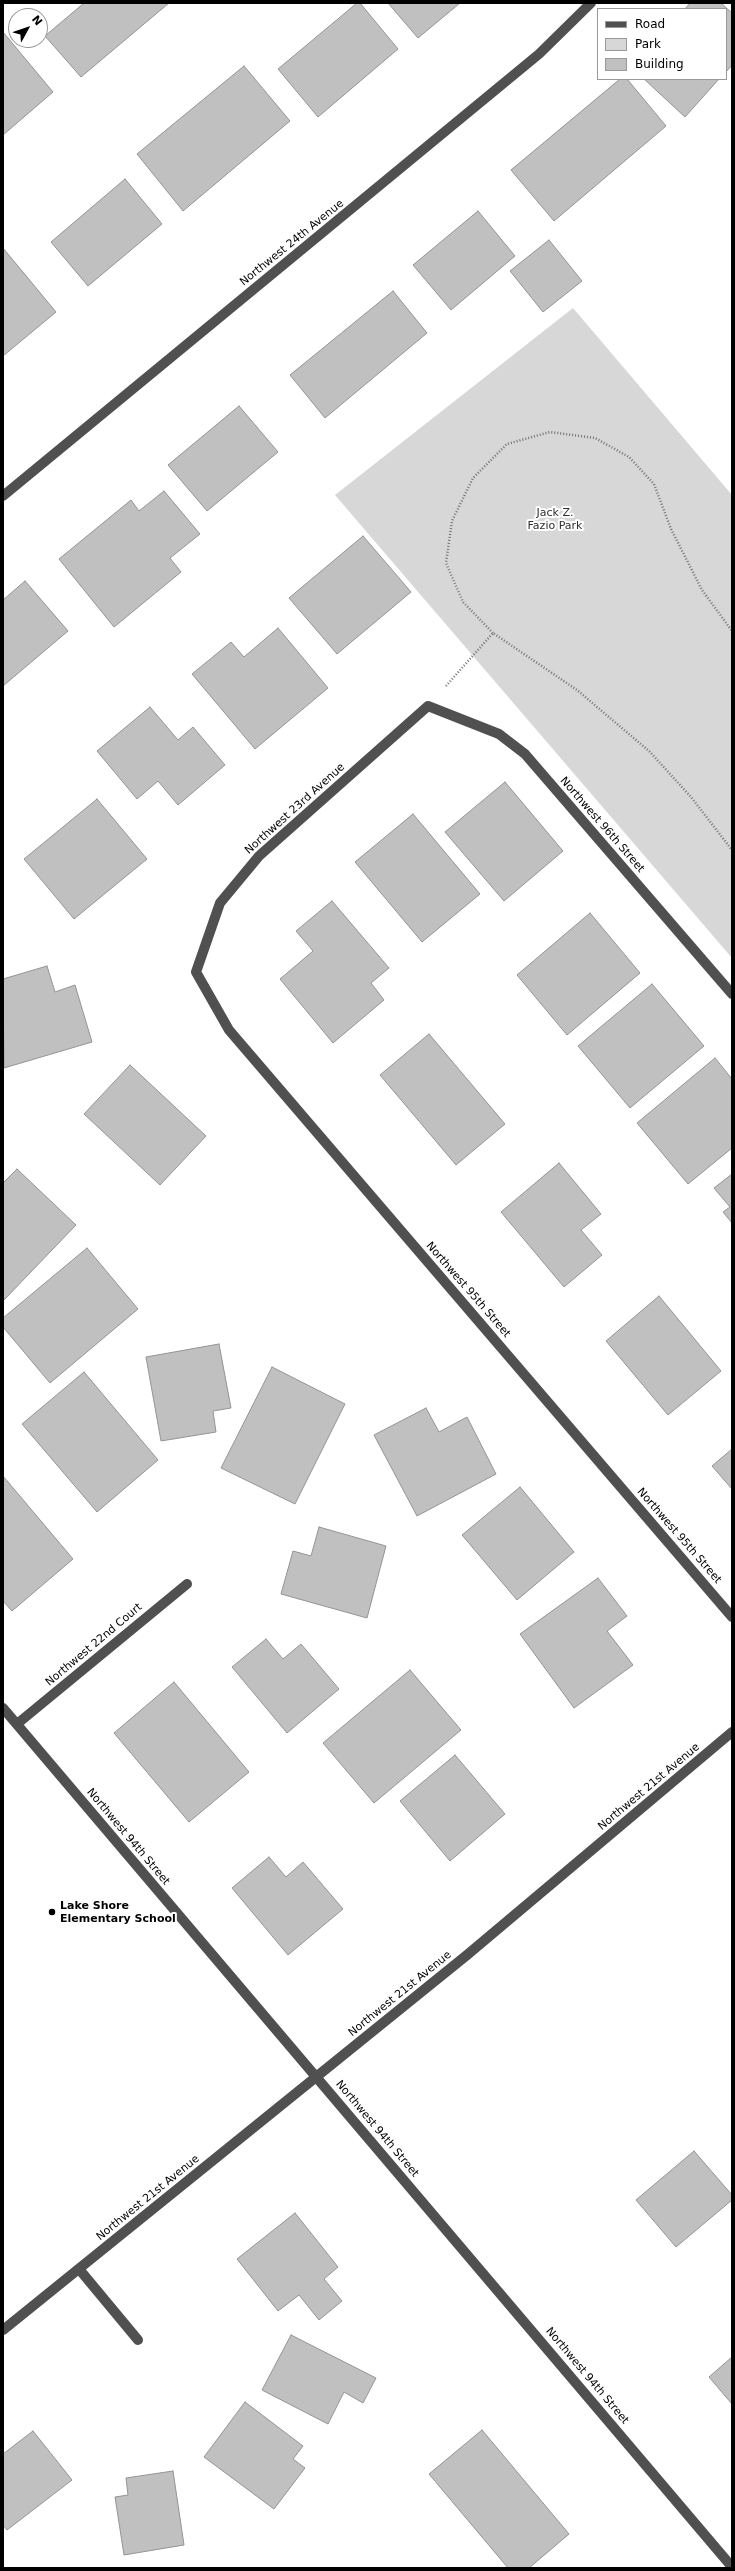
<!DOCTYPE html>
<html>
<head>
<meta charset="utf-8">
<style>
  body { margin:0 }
  #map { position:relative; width:735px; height:2571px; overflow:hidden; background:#fff; font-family:"DejaVu Sans",sans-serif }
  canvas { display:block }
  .frame { position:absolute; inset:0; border:4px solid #000; pointer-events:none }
  .legend { position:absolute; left:597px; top:8px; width:130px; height:72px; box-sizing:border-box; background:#fff; border:1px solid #999; margin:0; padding:5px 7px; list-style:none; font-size:12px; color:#000 }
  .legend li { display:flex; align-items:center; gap:8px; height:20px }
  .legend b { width:20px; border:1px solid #999 }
  .north { position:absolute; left:8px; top:8px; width:40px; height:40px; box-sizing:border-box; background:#fff; border:1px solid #999; border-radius:50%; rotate:50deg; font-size:11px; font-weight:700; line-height:16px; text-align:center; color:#000 }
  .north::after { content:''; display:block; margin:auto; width:14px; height:18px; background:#000; clip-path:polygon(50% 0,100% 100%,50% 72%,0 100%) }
</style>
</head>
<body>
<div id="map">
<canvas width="735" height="2571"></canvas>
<div class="frame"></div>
<ul class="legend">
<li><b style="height:5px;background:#505050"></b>Road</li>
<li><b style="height:11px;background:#d7d7d7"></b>Park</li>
<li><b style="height:11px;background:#c0c0c0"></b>Building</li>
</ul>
<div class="north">N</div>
</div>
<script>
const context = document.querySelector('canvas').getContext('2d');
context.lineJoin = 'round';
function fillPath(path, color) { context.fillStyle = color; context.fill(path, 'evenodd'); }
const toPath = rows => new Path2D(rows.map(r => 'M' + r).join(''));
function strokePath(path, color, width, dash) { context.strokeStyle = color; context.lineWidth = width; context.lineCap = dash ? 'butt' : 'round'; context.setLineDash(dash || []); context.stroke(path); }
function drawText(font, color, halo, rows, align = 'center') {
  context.font = font + ' "DejaVu Sans",sans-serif'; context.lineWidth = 4; context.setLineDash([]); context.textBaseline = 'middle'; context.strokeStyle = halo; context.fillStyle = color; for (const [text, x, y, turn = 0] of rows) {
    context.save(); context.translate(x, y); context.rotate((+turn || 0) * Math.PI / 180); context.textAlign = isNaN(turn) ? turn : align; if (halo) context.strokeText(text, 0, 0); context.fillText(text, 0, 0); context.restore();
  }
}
fillPath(toPath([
  [573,308,732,495,732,958,335,495]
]), '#d7d7d7');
const building = toPath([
  [84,3,169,3,81,77,45,36,84,3],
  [357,3,360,3,398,49,318,117,278,69,357,3],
  [388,3,460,3,418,38,388,3],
  [690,3,721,3,732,13,732,65,726,72,726,9,685,9,690,3],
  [3,32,53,92,3,135,3,32],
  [244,66,290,121,183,211,137,154,244,66],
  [620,79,627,79,666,126,554,221,511,170,620,79],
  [644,79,719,79,685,117,644,79],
  [125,179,162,224,88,286,51,242,125,179],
  [478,211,515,256,451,310,413,265,478,211],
  [549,240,582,281,543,312,510,271,549,240],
  [3,248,56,312,3,356,3,248],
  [393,291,427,333,325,418,290,375,393,291],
  [239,406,278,452,207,511,168,465,239,406],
  [164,491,200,534,170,558,181,572,114,627,59,559,131,500,139,511,164,491],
  [363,536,411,592,337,654,289,598,363,536],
  [25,581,68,631,3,686,3,600,25,581],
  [278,628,328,688,255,749,192,674,231,642,244,657,278,628],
  [150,707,178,740,193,727,225,765,178,805,158,781,137,799,97,751,150,707],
  [505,782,563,851,504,901,445,832,505,782],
  [97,799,147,859,74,919,24,859,97,799],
  [413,814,480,894,422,942,355,862,413,814],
  [332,901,389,968,371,983,384,1000,333,1043,280,979,313,951,296,931,332,901],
  [590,913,640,973,567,1035,517,975,590,913],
  [47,966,55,992,75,985,92,1042,4,1068,3,979,47,966],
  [652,984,704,1046,630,1108,578,1046,652,984],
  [429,1034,505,1124,456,1165,380,1075,429,1034],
  [715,1058,732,1079,732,1148,688,1184,637,1123,715,1058],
  [130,1065,206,1136,160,1185,84,1114,130,1065],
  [559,1163,601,1214,581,1230,602,1255,564,1287,501,1212,559,1163],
  [17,1169,76,1225,3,1301,3,1183,17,1169],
  [732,1174,732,1223,723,1212,730,1207,714,1188,732,1174],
  [87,1248,138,1309,50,1383,3,1327,3,1318,87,1248],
  [659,1296,721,1371,668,1415,606,1341,659,1296],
  [219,1344,231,1408,213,1411,216,1432,161,1441,146,1357,219,1344],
  [272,1367,345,1404,295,1504,221,1468,272,1367],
  [84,1372,158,1460,97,1512,22,1424,84,1372],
  [426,1408,439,1432,467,1417,496,1474,417,1516,374,1435,426,1408],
  [732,1449,732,1489,712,1466,732,1449],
  [3,1476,73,1559,12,1611,3,1601,3,1476],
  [520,1487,574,1552,517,1600,462,1535,520,1487],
  [319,1527,386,1546,367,1618,281,1594,293,1551,311,1556,319,1527],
  [598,1578,627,1616,607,1631,633,1665,574,1708,520,1634,598,1578],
  [266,1639,283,1659,301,1644,339,1689,287,1733,232,1667,266,1639],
  [410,1670,461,1730,374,1803,323,1743,410,1670],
  [174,1682,249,1772,189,1822,114,1733,174,1682],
  [455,1755,505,1814,450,1861,400,1801,455,1755],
  [269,1857,286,1877,303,1862,343,1909,288,1955,232,1888,269,1857],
  [694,2151,732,2195,732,2200,676,2247,636,2200,694,2151],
  [295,2213,338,2267,324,2279,342,2301,319,2320,299,2295,278,2311,237,2259,295,2213],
  [291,2335,376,2378,363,2403,344,2392,328,2424,262,2390,291,2335],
  [732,2357,732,2404,709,2377,732,2357],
  [245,2402,303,2446,293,2459,305,2468,274,2509,204,2457,245,2402],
  [482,2430,569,2534,529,2568,508,2568,429,2474,482,2430],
  [33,2431,72,2480,7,2530,3,2525,3,2454,33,2431],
  [173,2471,184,2545,124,2555,115,2497,128,2495,126,2478,173,2471]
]);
fillPath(building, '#c0c0c0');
strokePath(building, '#949494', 1);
strokePath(toPath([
  [493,633,463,602,446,563,452,521,473,478,507,444,550,432,595,438,629,457,654,484,671,529,702,590,732,631],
  [446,686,493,633,577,690,649,751,691,797,732,850]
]), '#727272', 2.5, [1, 2]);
strokePath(toPath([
  [3,496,539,54,591,3],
  [732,994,525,754,499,734,428,706,259,856,220,903,196,972,229,1030,732,1617],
  [3,1708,732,2567],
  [17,1724,187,1584],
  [79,2269,138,2340],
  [3,2330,467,1955,732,1732]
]), '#505050', 10);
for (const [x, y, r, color] of [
  [52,1912,4,"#000"]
]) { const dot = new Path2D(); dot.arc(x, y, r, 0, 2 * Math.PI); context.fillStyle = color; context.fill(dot); strokePath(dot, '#fff', 1.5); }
drawText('11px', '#000', '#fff', [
  ["Northwest 24th Avenue",292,243,-39],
  ["Northwest 23rd Avenue",295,809,-42],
  ["Northwest 96th Street",602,825,49],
  ["Northwest 95th Street",468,1290,49],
  ["Northwest 95th Street",679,1536,49],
  ["Northwest 22nd Court",94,1645,-40],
  ["Northwest 21st Avenue",649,1787,-40],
  ["Northwest 94th Street",128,1837,50],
  ["Northwest 21st Avenue",400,1994,-39],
  ["Northwest 94th Street",377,2129,50],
  ["Northwest 21st Avenue",148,2198,-39],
  ["Northwest 94th Street",587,2376,50]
]);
drawText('11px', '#2e2e2e', '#fff', [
  ["Jack Z.",555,513],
  ["Fazio Park",555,526]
]);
drawText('bold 11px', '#000', '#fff', [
  ["Lake Shore",60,1906],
  ["Elementary School",60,1919]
], 'left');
</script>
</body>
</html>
